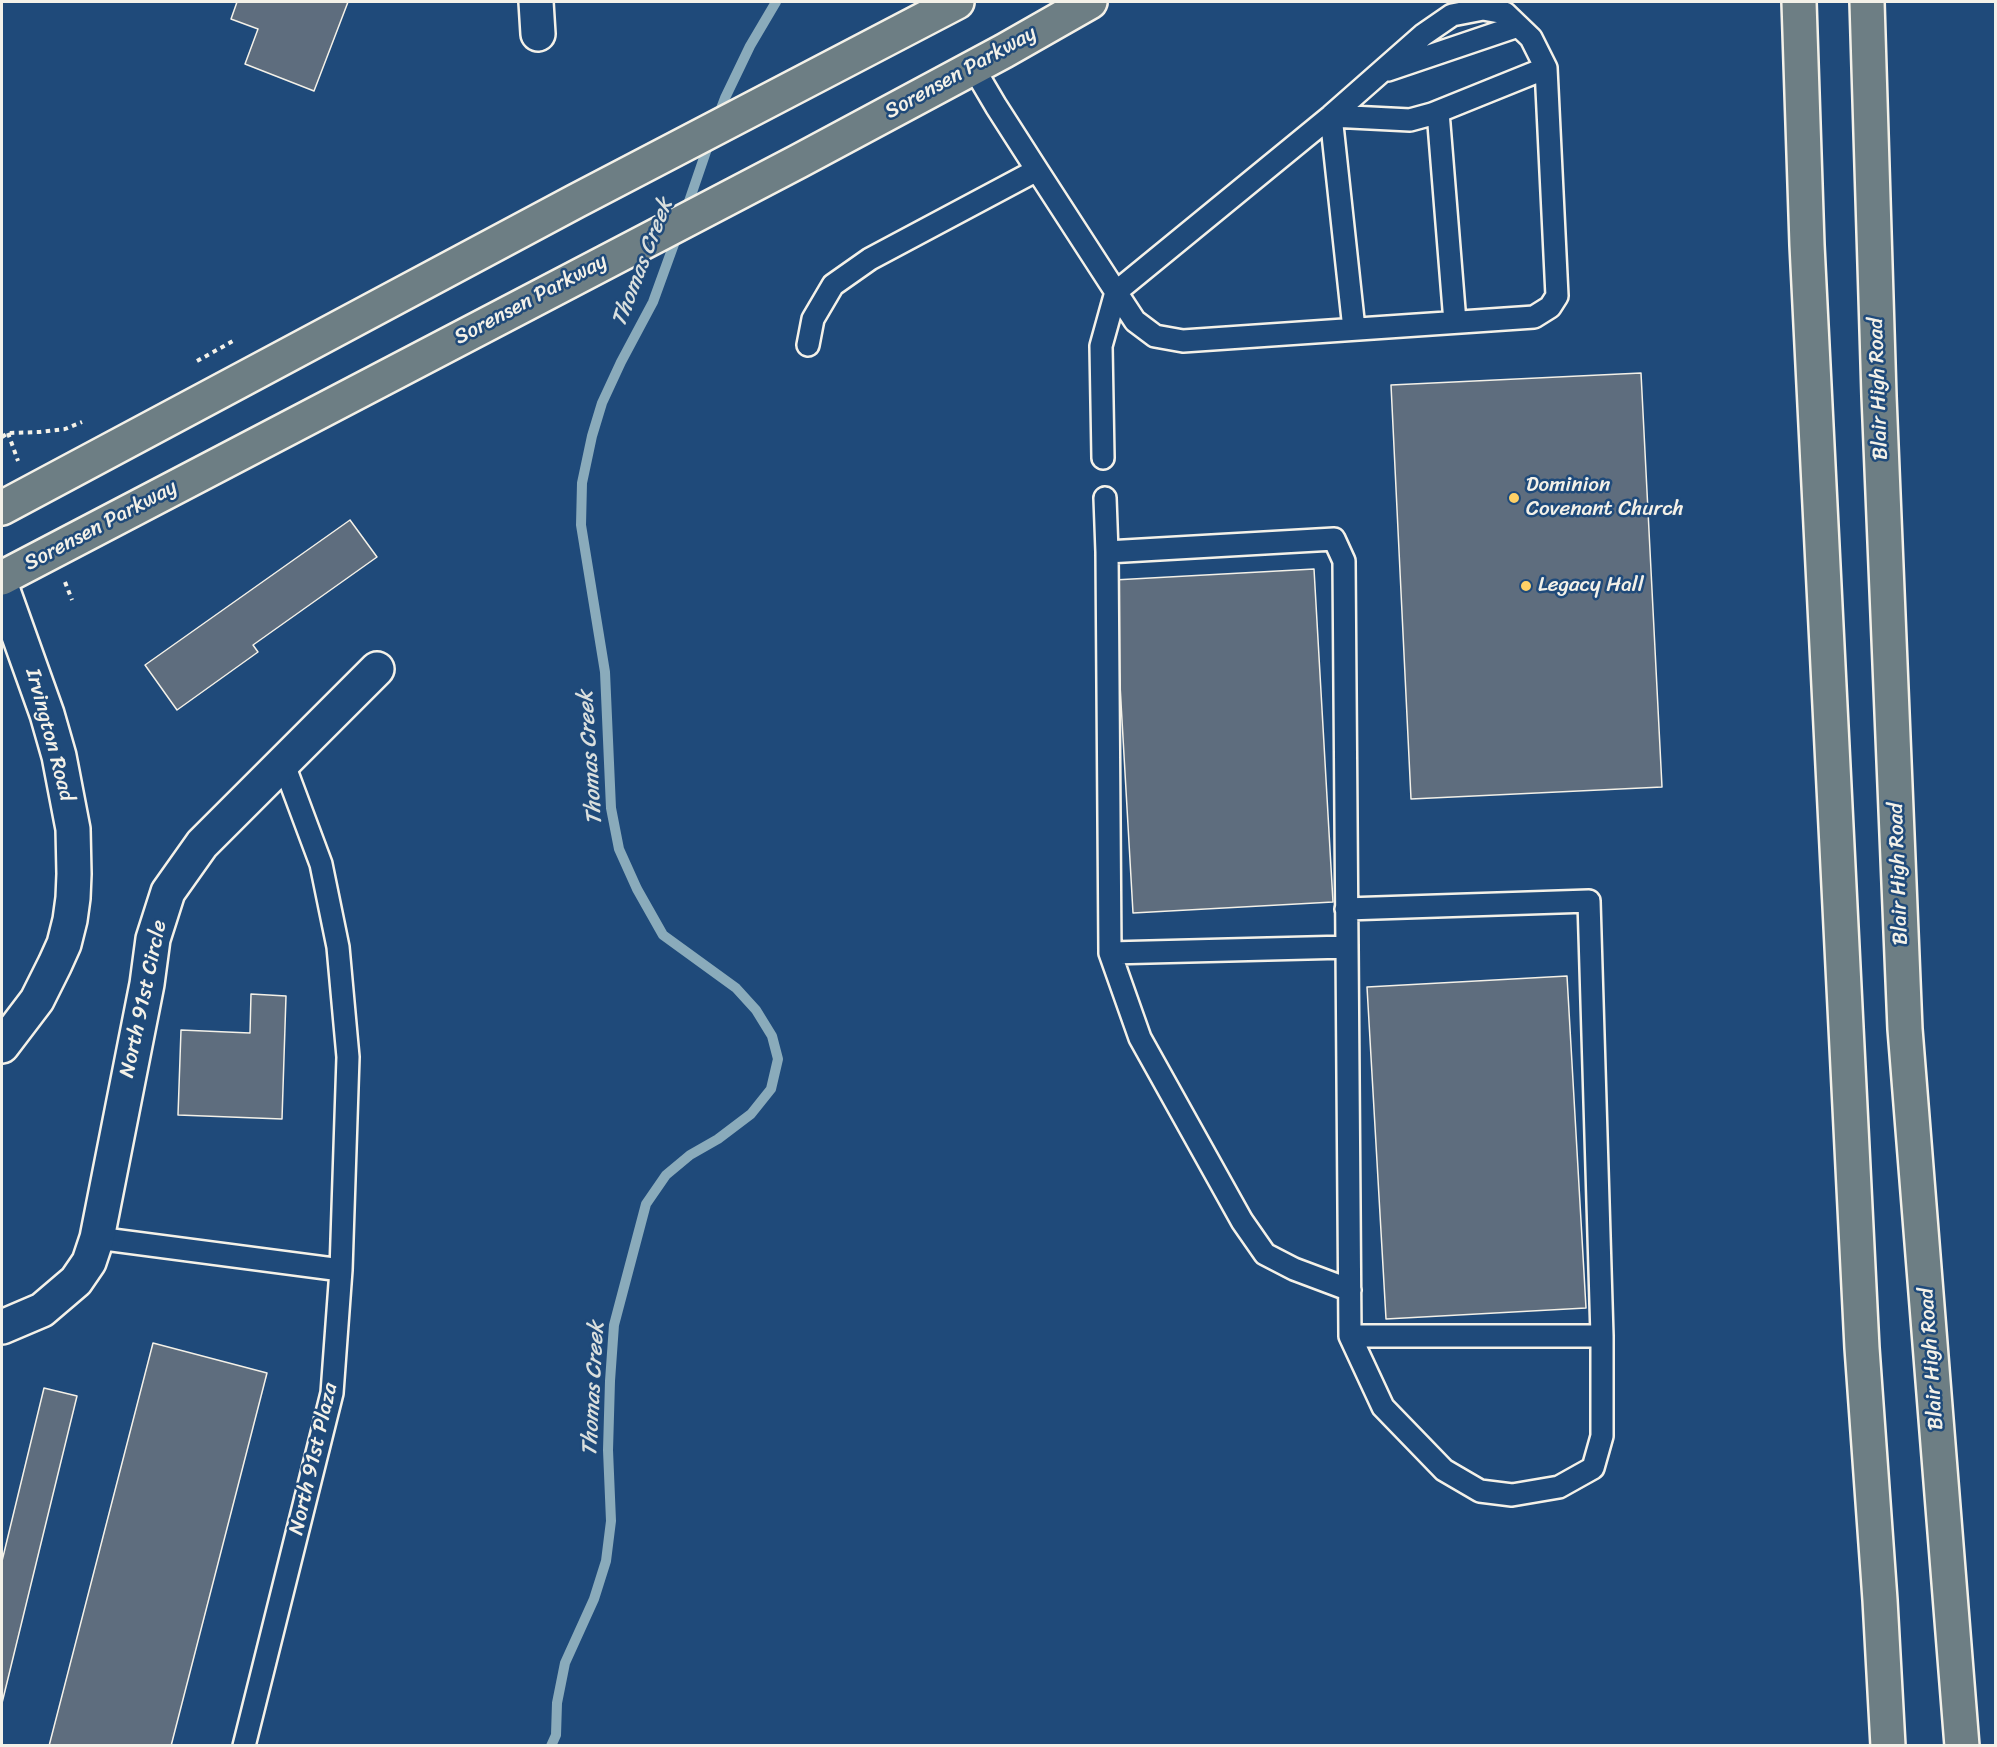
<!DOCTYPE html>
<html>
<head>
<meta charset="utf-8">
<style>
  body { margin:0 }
  #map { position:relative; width:1997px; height:1747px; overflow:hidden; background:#1f4a7a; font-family:Sriracha,sans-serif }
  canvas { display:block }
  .frame { position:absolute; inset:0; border:3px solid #f4f1e8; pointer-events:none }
</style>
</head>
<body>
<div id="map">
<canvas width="1997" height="1747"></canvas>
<div class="frame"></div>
</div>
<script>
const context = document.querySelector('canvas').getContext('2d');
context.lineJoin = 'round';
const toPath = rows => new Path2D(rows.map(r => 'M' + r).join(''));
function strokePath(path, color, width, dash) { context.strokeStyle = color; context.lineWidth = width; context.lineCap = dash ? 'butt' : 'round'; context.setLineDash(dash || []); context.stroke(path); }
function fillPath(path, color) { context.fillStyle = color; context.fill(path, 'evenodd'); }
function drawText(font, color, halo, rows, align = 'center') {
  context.font = font + ' Sriracha,sans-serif'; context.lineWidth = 5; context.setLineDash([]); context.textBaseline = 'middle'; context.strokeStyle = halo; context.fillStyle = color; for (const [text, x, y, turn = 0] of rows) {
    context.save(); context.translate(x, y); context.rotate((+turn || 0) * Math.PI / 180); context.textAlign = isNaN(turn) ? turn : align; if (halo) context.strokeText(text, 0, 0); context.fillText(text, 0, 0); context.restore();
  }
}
strokePath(toPath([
  [717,119,725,98,750,46,776,2],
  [685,213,710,140],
  [551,1746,556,1735,557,1703,565,1663,594,1599,606,1561,611,1521,608,1450,610,1381,614,1325,646,1204,666,1175,690,1155,718,1139,751,1114,771,1089,778,1059,772,1036,756,1010,736,988,663,935,637,889,619,849,611,808,605,672,581,525,582,483,592,436,602,403,621,362,653,302,678,233]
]), '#8aabbb', 10);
const building = toPath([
  [237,2,348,2,314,91,245,64,258,29,231,19,237,2],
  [1641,373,1662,787,1411,799,1391,385,1641,373],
  [350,520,377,557,253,645,258,652,177,710,145,665,350,520],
  [1314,569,1333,902,1133,913,1114,580,1314,569],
  [1567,976,1586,1308,1386,1319,1367,987,1567,976],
  [251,994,286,996,282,1119,178,1115,181,1030,250,1033,251,994],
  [153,1343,267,1373,171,1746,49,1746,153,1343],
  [44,1388,77,1396,2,1703,2,1561,44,1388]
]);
fillPath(building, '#5e6d7e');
strokePath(building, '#f4f1e8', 1.5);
const service = toPath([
  [973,67,996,106,1037,170,1116,292,1135,321,1155,336,1183,341,1534,317,1550,307,1557,296,1546,68,1531,38,1505,13,1483,9,1452,15,1423,35,1331,116,1116,292,1101,346,1103,458],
  [1388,70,1518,26],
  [1438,112,1455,322],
  [1354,329,1331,116,1410,120,1432,114,1546,68],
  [808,345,813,319,833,285,870,259,1037,170],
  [1105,498,1107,552,1110,953,1347,947,1344,561,1334,539,1107,552],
  [283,762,321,864,338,947,348,1057,341,1270],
  [1346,909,1589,901,1602,1336,1350,1336,1347,947],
  [1110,953,1140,1038,1242,1221,1265,1254,1294,1269,1350,1290],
  [97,1238,341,1270,332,1393,244,1746],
  [1350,1336,1383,1407,1444,1470,1480,1491,1512,1495,1559,1487,1593,1468,1602,1436,1602,1336]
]);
const minor = toPath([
  [536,2,538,34],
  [2,1327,42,1310,76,1281,89,1262,97,1238,147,984,153,939,168,892,202,844,377,669]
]);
const tertiary = toPath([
  [2,588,47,714,59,756,73,829,74,874,73,898,70,920,64,944,55,964,37,1000,2,1046]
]);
const primary = toPath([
  [1799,2,1807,245,1862,1348,1880,1600,1888,1746],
  [1867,2,1879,396,1905,1029,1962,1746],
  [2,508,576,201,957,2],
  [2,578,799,161,1004,51,1090,2]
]);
strokePath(service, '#f4f1e8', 26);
strokePath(minor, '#f4f1e8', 38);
strokePath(tertiary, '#f4f1e8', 38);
strokePath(primary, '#f4f1e8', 38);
strokePath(toPath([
  [197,361,233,341],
  [8,433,18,461],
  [2,437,8,433,40,432,65,429,82,422],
  [65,582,72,600]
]), '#f4f1e8', 4, [4.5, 4.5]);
strokePath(service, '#1f4a7a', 21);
strokePath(minor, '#1f4a7a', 33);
strokePath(tertiary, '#1f4a7a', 33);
strokePath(primary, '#6d7e84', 33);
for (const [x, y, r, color] of [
  [1514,498,6,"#ffd166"],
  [1526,586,6,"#ffd166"]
]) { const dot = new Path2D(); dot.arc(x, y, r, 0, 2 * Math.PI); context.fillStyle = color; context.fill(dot); strokePath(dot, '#1f4a7a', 2); }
drawText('21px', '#f4f1e8', '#1f4a7a', [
  ["Sorensen Parkway",961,73,-29],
  ["Sorensen Parkway",531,300,-28],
  ["Blair High Road",1879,389,-92],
  ["Sorensen Parkway",101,526,-28],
  ["Irvington Road",49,735,75],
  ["Blair High Road",1899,874,-92],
  ["North 91st Circle",144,999,-78],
  ["Blair High Road",1932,1359,-94],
  ["North 91st Plaza",314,1459,-77]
]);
drawText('21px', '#f4f1e8', '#1f4a7a', [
  ["Dominion",1526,486],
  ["Covenant Church",1526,510],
  ["Legacy Hall",1538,586]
], 'left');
drawText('italic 22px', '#dadfdd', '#1f4a7a', [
  ["Thomas Creek",643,263,-69],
  ["Thomas Creek",591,758,-94],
  ["Thomas Creek",594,1389,-87]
]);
</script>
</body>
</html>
